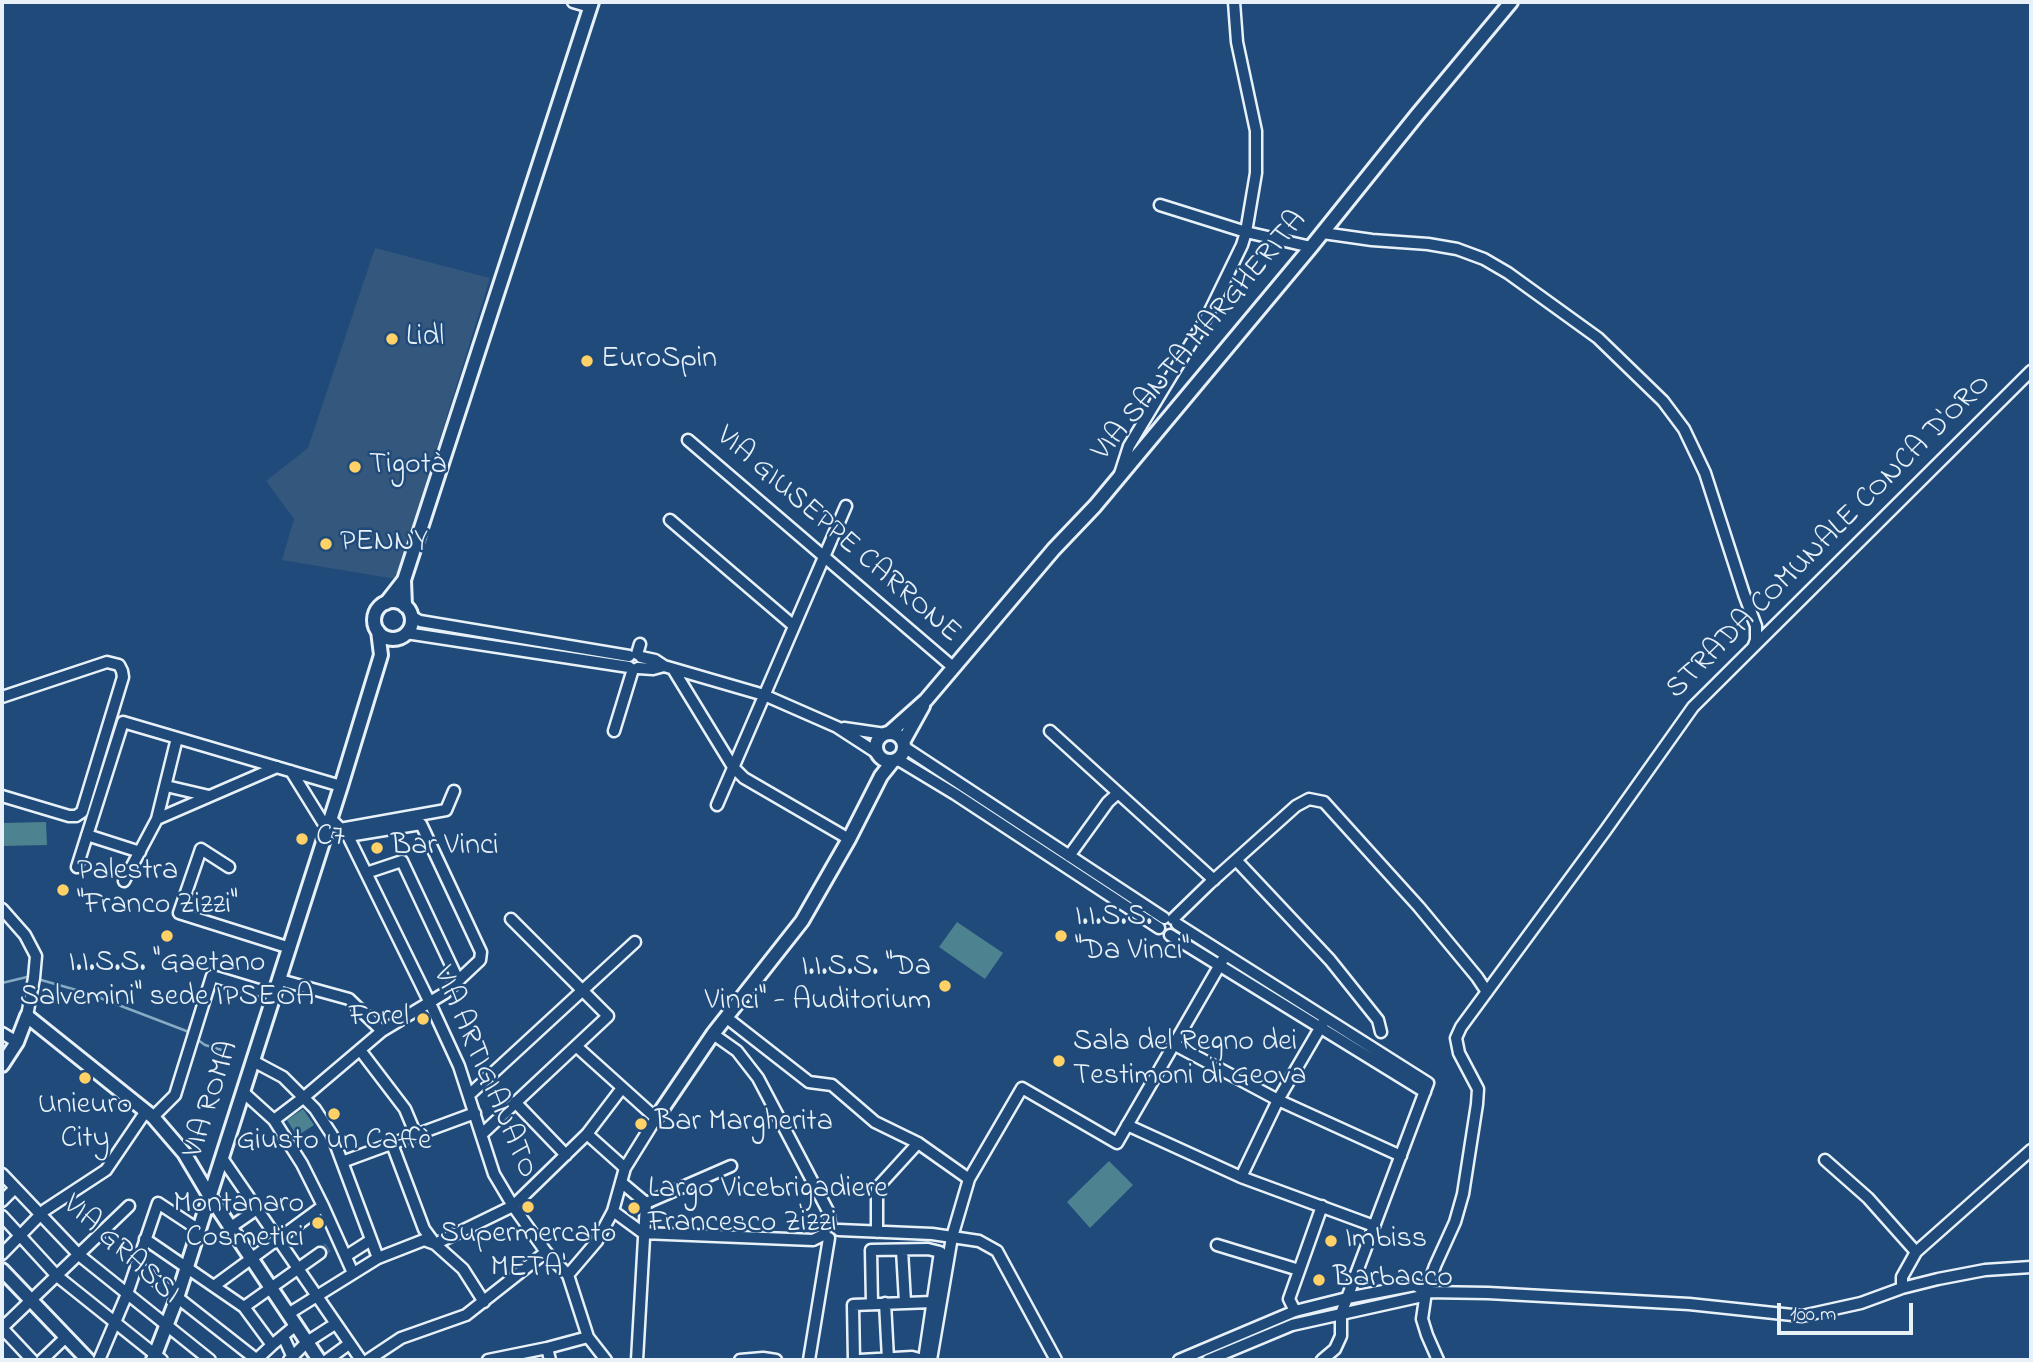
<!DOCTYPE html>
<html>
<head>
<meta charset="utf-8">
<style>
  body { margin:0 }
  #map { position:relative; width:2033px; height:1362px; overflow:hidden; background:#1f4a7a; font-family:"Indie Flower",sans-serif }
  canvas { display:block }
  .frame { position:absolute; inset:0; border:4px solid #e8f1f8; pointer-events:none }
  .scale { position:absolute; left:1777px; top:1303px; width:136px; height:32px; box-sizing:border-box; border:4px solid #e8f1f8; border-top:0; padding-left:9px; font-size:21px; line-height:24px; white-space:nowrap; color:#e8f1f8; -webkit-text-stroke:5px #1f4a7a; paint-order:stroke }
</style>
</head>
<body>
<div id="map">
<canvas width="2033" height="1362"></canvas>
<div class="frame"></div>
<div class="scale">100 m</div>
</div>
<script>
const context = document.querySelector('canvas').getContext('2d');
context.lineJoin = 'round';
function fillPath(path, color) { context.fillStyle = color; context.fill(path, 'evenodd'); }
const toPath = rows => new Path2D(rows.map(r => 'M' + r).join(''));
function strokePath(path, color, width, dash) { context.strokeStyle = color; context.lineWidth = width; context.lineCap = dash ? 'butt' : 'round'; context.setLineDash(dash || []); context.stroke(path); }
function drawText(font, color, halo, rows, align = 'center') {
  context.font = font + ' "Indie Flower",sans-serif'; context.lineWidth = 5; context.setLineDash([]); context.textBaseline = 'middle'; context.strokeStyle = halo; context.fillStyle = color; for (const [text, x, y, turn = 0] of rows) {
    context.save(); context.translate(x, y); context.rotate((+turn || 0) * Math.PI / 180); context.textAlign = isNaN(turn) ? turn : align; if (halo) context.strokeText(text, 0, 0); context.fillText(text, 0, 0); context.restore();
  }
}
fillPath(toPath([
  [375,248,490,278,396,579,282,560,294,519,266,481,308,448]
]), '#34577d');
fillPath(toPath([
  [46,822,47,845,2,846,2,823],
  [957,922,1003,953,985,979,939,947],
  [303,1109,314,1125,297,1136,287,1120],
  [1109,1161,1133,1185,1090,1228,1067,1202]
]), '#4d8290');
strokePath(toPath([
  [2,983,27,977,34,978,87,993,189,1032],
  [198,1040,205,1045,225,1051]
]), '#86abc3', 2.5);
strokePath(toPath([
  [320,1253,333,1244]
]), '#3d638d', 10, [10, 5]);
const minor = toPath([
  [573,2,590,7],
  [1160,205,1246,232,1311,247],
  [1323,233,1372,240,1428,244,1457,249,1484,259,1508,273,1598,338,1663,401,1684,429,1705,473,1744,594,1756,626,1756,640,1754,645],
  [688,440,954,668],
  [1120,474,1129,446,1208,315,1242,245,1246,232,1256,173,1256,131,1237,42,1234,2],
  [670,520,794,626],
  [411,616,420,621,629,656],
  [406,633,629,667],
  [637,654,640,644],
  [664,666,764,695,837,727,877,753],
  [638,668,653,669,664,666,655,660,641,657],
  [673,669,733,767,744,778,849,839],
  [2,697,107,662,119,665,122,671,123,677,82,812,76,816,69,816,2,796],
  [844,728,885,734],
  [614,731,633,669],
  [1050,731,1214,880],
  [904,747,1164,918],
  [897,759,955,794,1159,928],
  [291,771,327,829],
  [166,786,209,796],
  [717,805,846,506],
  [157,819,277,767],
  [331,819,348,836,429,1001,459,1066,494,1174,513,1206,546,1252,568,1275,588,1337,606,1360],
  [340,829,446,810,454,791],
  [87,835,140,852],
  [1069,856,1108,802,1118,793],
  [1236,860,1330,960,1378,1020,1381,1032],
  [77,867,123,722,341,786],
  [229,867,201,849,179,913,290,948],
  [366,873,402,861,458,980],
  [124,881,157,819,177,738],
  [2,909,25,935,36,956,34,978,27,1016],
  [1173,919,1209,884,1296,806,1309,799,1324,802,1419,907,1477,977,1487,992],
  [1177,924,1428,1083,1341,1314,1341,1336,1335,1349,1322,1360],
  [1170,935,1425,1092],
  [280,980,349,999,382,1031],
  [727,1018,809,1082,832,1085,875,1122,918,1143,969,1179],
  [2,1033,17,1042],
  [713,1034,737,1051,758,1078,828,1211,830,1223],
  [1175,1045,1278,1100,1401,1156],
  [360,1050,405,1109,416,1135],
  [253,1061,283,1077,315,1109,332,1135,378,1258],
  [243,1092,274,1120,302,1164,323,1206,353,1273],
  [469,1095,635,942],
  [515,1102,566,1155],
  [153,1117,175,1095,212,976,275,995],
  [274,1120,303,1098,382,1031,445,993,480,960,481,952,421,824,348,836],
  [1127,1125,1241,1177,1374,1226],
  [482,1134,608,1016,511,919],
  [587,1134,625,1168],
  [392,1144,424,1229,435,1244,463,1269,484,1302],
  [222,1158,361,1360],
  [1825,1160,1868,1198,1916,1252],
  [342,1162,475,1113],
  [2,1174,79,1255,210,1360],
  [1241,1177,1278,1100,1323,1023],
  [621,1182,646,1203,637,1360],
  [2,1201,15,1188],
  [646,1203,731,1166],
  [613,1211,643,1233],
  [2,1216,57,1276,162,1360],
  [231,1227,257,1209],
  [839,1230,932,1234,979,1241,997,1251,1056,1360],
  [877,1232,877,1188,918,1143],
  [643,1233,813,1240,825,1234],
  [145,1239,244,1307,272,1345],
  [1217,1245,1299,1270],
  [902,1250,905,1302],
  [2,1254,45,1210,106,1170,146,1111],
  [346,1256,371,1240],
  [136,1265,257,1360],
  [568,1275,597,1241,613,1211,625,1168,656,1118,576,1046],
  [214,1286,323,1206],
  [1902,1288,1902,1277,1916,1252,2031,1150],
  [1426,1292,1488,1293,1689,1304,1802,1316,1861,1303,1902,1288,1938,1279,1985,1270,2031,1267],
  [885,1303,888,1359],
  [872,1304,871,1250,928,1249,940,1252,925,1353],
  [244,1307,320,1253],
  [1295,1311,1289,1299,1322,1206],
  [288,1314,378,1258,424,1240,435,1244,513,1206,587,1134,622,1088],
  [2,1328,129,1206],
  [2,1328,32,1360],
  [283,1336,294,1360],
  [547,1348,550,1360],
  [42,1360,66,1337],
  [99,1360,127,1294,158,1203,199,1230],
  [256,1360,272,1345,296,1325],
  [289,1360,307,1342,335,1324],
  [327,1360,349,1344],
  [368,1360,401,1338,466,1315,546,1252],
  [488,1360,547,1348,588,1337],
  [740,1360,763,1358,776,1360],
  [809,1360,829,1238],
  [854,1360,853,1305,932,1302],
  [860,1360,912,1357,923,1360],
  [931,1360,952,1237,969,1179,1022,1088,1117,1143,1225,956],
  [1179,1360,1295,1311,1347,1298,1415,1285,1426,1292],
  [1208,1360,1292,1325,1418,1297,1426,1292],
  [1438,1360,1427,1335,1422,1319,1426,1292,1435,1266,1455,1222,1463,1194,1477,1104,1478,1089,1459,1053,1456,1038,1461,1027,1605,831,1693,707,2031,371]
]);
const tertiary = toPath([
  [404,580,592,2],
  '374 620a19 19 0 1 1 38 0a19 19 0 1 1-38 0Z',
  [386,603,404,580,405,606],
  [889,733,926,700,1054,549,1095,506,1311,247,1417,115,1511,2],
  '876 747a14 14 0 1 1 28 0a14 14 0 1 1-28 0Z',
  [903,742,923,706],
  [2,1065,17,1042,27,1016,153,1117,184,1153,209,1195,319,1360],
  [656,1118,713,1034,802,921,849,839,881,776,893,761],
  [2,1270,88,1360],
  [153,1360,177,1298,341,786,381,655,378,631]
]);
strokePath(minor, '#e8f1f8', 15);
strokePath(tertiary, '#e8f1f8', 18);
strokePath(minor, '#1f4a7a', 10);
strokePath(tertiary, '#1f4a7a', 12);
for (const [x, y, r, color] of [
  [392,339,7,"#ffd166"],
  [587,361,7,"#ffd166"],
  [355,467,7,"#ffd166"],
  [326,544,7,"#ffd166"],
  [302,839,7,"#ffd166"],
  [377,848,7,"#ffd166"],
  [63,890,7,"#ffd166"],
  [167,936,7,"#ffd166"],
  [1061,936,7,"#ffd166"],
  [945,986,7,"#ffd166"],
  [423,1019,7,"#ffd166"],
  [1059,1061,7,"#ffd166"],
  [85,1078,7,"#ffd166"],
  [334,1114,7,"#ffd166"],
  [641,1124,7,"#ffd166"],
  [528,1207,7,"#ffd166"],
  [634,1208,7,"#ffd166"],
  [318,1223,7,"#ffd166"],
  [1331,1241,7,"#ffd166"],
  [1319,1280,7,"#ffd166"]
]) { const dot = new Path2D(); dot.arc(x, y, r, 0, 2 * Math.PI); context.fillStyle = color; context.fill(dot); strokePath(dot, '#1f4a7a', 2.5); }
drawText('30px', '#e8f1f8', '#1f4a7a', [
  ["VIA SANTA MARGHERITA",1201,337,-50],
  ["VIA GIUSEPPE CARRONE",837,536,41],
  ["STRADA COMUNALE CONCA D'ORO",1830,538,-45],
  ["VIA ARTIGIANATO",483,1073,67],
  ["VIA ROMA",213,1100,-72],
  ["VIA GRASSI",120,1251,42]
]);
drawText('30px', '#e8f1f8', '#1f4a7a', [
  ["Lidl",406,339],
  ["EuroSpin",601,361],
  ["Tigotà",369,467],
  ["PENNY",340,544],
  ["C7",316,839],
  ["Bar Vinci",391,848],
  ["Palestra",77,873],
  ["\"Franco Zizzi\"",77,907],
  ["I.I.S.S.",1075,919],
  ["\"Da Vinci\"",1075,953],
  ["I.I.S.S. \"Gaetano",167,965,"center"],
  ["Salvemini\" sede IPSEOA",167,999,"center"],
  ["I.I.S.S. \"Da",931,969,"right"],
  ["Vinci\" - Auditorium",931,1003,"right"],
  ["Forel",409,1019,"right"],
  ["Sala del Regno dei",1073,1044],
  ["Testimoni di Geova",1073,1078],
  ["Unieuro",85,1107,"center"],
  ["City",85,1141,"center"],
  ["Bar Margherita",655,1124],
  ["Giusto un Caffè",334,1143,"center"],
  ["Largo Vicebrigadiere",648,1191],
  ["Francesco Zizzi",648,1225],
  ["Montanaro",304,1206,"right"],
  ["Cosmetici",304,1240,"right"],
  ["Supermercato",528,1236,"center"],
  ["META'",528,1270,"center"],
  ["Imbiss",1345,1241],
  ["Barbacco",1333,1280]
], 'left');
</script>
</body>
</html>
